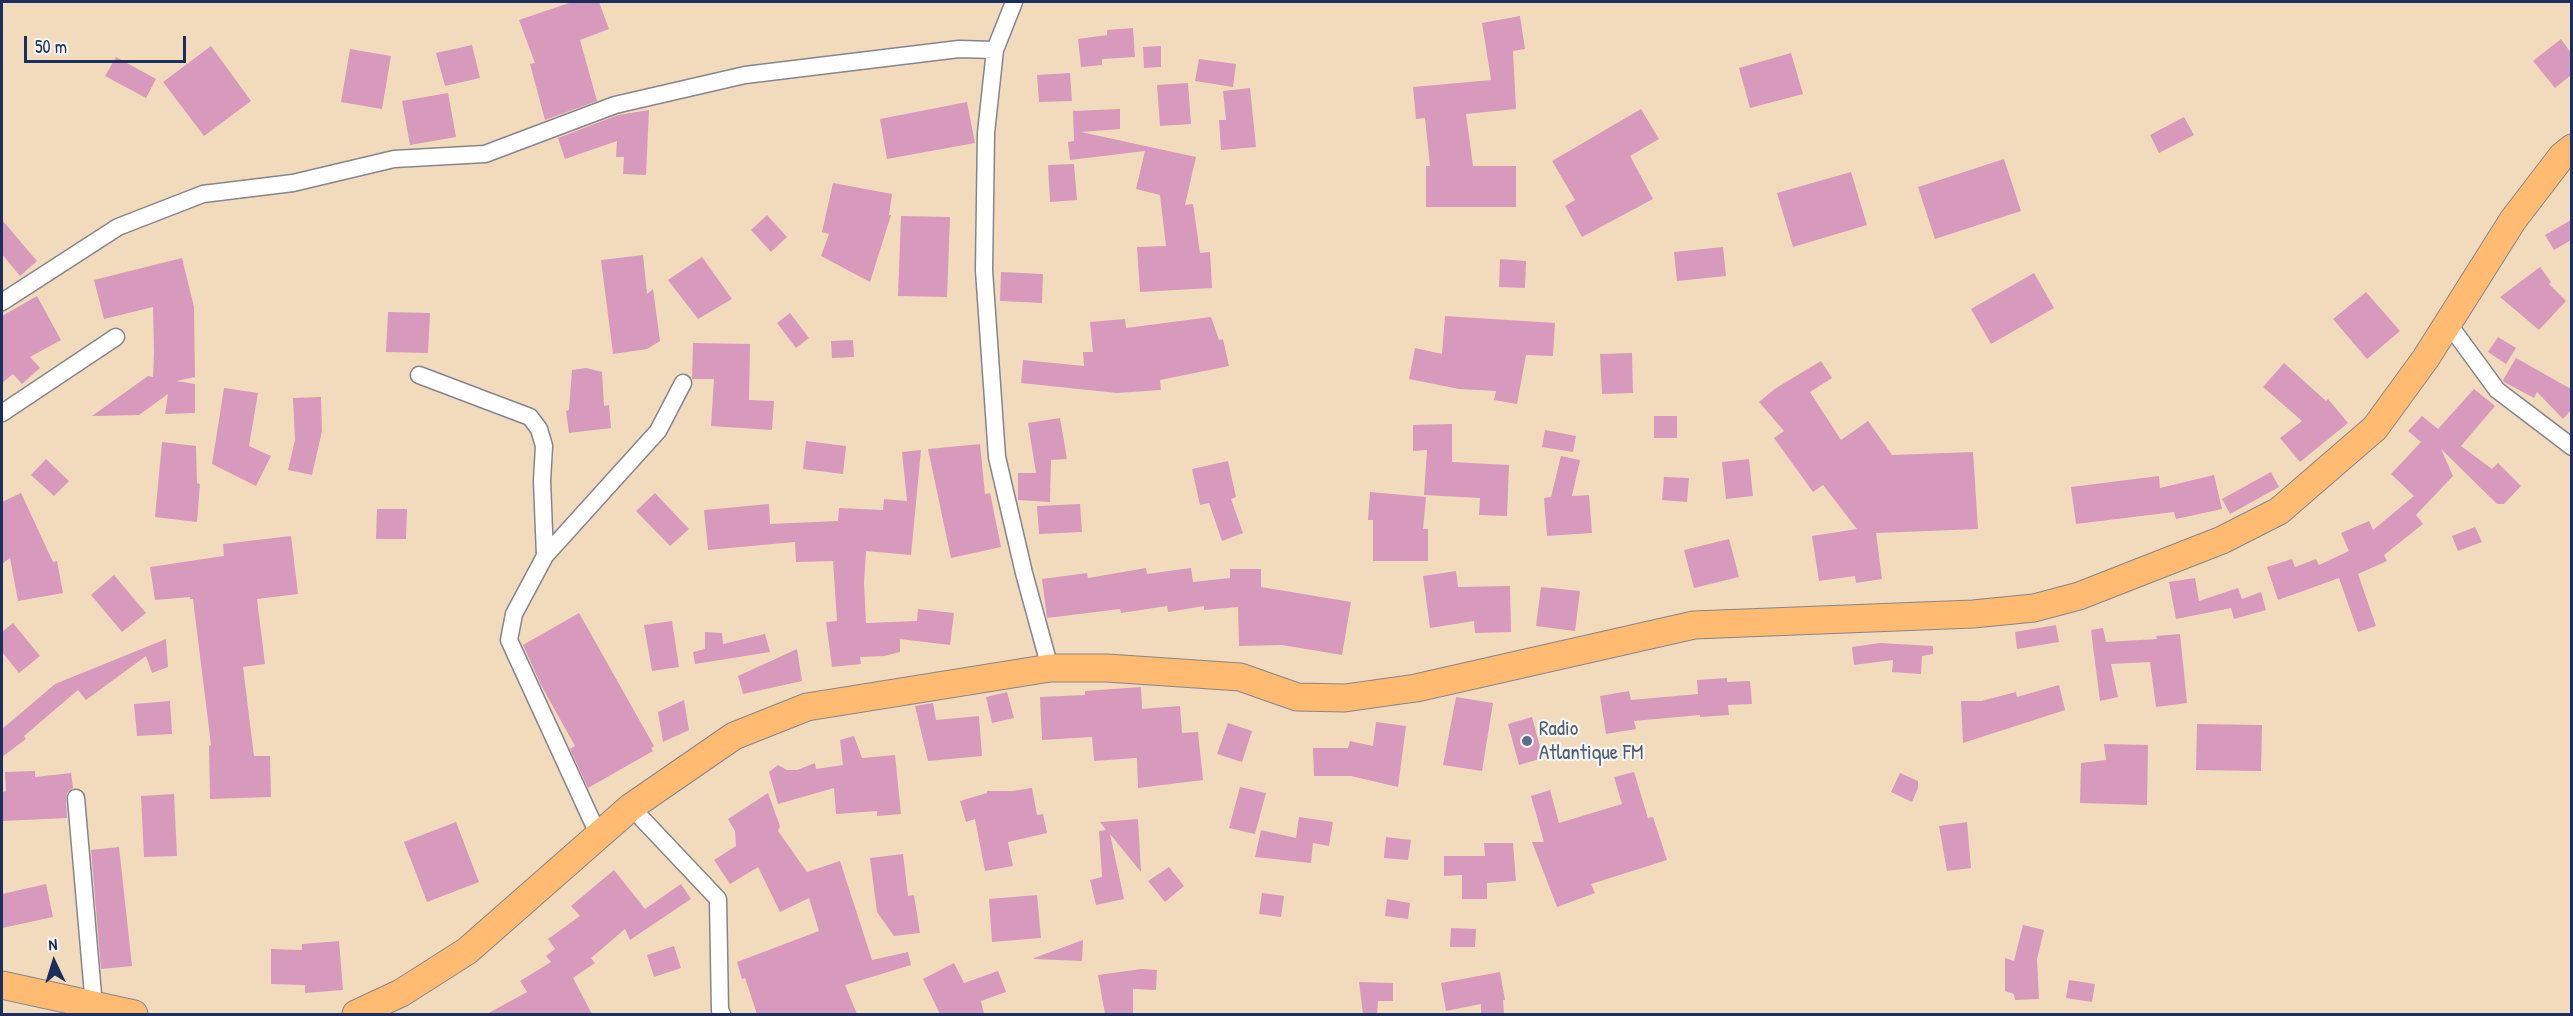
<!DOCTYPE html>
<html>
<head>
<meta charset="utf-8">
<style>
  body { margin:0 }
  #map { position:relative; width:2573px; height:1016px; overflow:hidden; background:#f2dbbd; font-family:"Patrick Hand",sans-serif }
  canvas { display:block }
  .frame { position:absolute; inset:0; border:3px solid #1b2f5e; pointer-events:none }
  .north { position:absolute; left:24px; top:932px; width:60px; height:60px; -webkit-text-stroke:4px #f6f6f2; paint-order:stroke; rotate:356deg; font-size:16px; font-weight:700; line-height:24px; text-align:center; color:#1b2f5e }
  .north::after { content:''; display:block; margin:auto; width:21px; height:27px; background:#1b2f5e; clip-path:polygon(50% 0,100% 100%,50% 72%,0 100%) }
  .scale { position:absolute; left:24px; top:36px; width:162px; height:27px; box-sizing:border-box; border:3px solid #1b2f5e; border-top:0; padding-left:8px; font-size:18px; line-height:21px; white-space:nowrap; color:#1b2f5e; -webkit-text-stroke:4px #f6f6f2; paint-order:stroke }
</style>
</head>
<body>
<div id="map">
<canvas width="2573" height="1016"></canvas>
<div class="frame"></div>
<div class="north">N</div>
<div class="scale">50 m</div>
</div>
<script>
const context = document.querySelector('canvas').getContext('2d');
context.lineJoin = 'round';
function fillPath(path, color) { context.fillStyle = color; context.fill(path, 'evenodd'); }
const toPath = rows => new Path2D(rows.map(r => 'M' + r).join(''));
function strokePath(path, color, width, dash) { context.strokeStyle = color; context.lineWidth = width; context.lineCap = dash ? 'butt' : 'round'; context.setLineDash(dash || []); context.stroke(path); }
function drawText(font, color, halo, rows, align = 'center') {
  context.font = font + ' "Patrick Hand",sans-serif'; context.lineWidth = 4.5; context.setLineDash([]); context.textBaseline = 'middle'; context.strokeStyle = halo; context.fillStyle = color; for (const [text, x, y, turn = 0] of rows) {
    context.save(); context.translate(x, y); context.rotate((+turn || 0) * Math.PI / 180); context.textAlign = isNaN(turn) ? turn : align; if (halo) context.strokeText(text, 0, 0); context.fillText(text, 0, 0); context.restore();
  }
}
fillPath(toPath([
  [572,2,599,2,609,29,580,40,597,101,545,120,530,64,535,63,519,20],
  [1520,16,1525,49,1513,51,1516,109,1466,114,1473,166,1516,166,1516,207,1426,207,1426,166,1430,166,1425,118,1416,119,1413,87,1491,80,1482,23],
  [1133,28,1135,57,1102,59,1102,65,1081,67,1078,39,1107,35,1107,30],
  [2561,39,2571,53,2571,75,2555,88,2533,61],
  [472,45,480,78,445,86,436,53],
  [211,46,251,101,204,136,163,82],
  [1161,46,1161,67,1144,68,1143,47],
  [350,49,391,56,382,109,341,102],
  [1791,53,1803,94,1750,108,1739,68],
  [116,57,156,79,146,98,105,76],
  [1199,59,1236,64,1233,87,1195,81],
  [1070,73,1072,101,1039,102,1037,75],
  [1188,83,1191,124,1160,126,1157,85],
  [1250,88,1256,147,1221,150,1219,120,1226,120,1223,91],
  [448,93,456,137,410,145,402,101],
  [967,102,975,143,887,159,880,119],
  [1120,109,1120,129,1081,132,1196,157,1185,205,1193,204,1200,253,1210,252,1212,288,1140,292,1137,247,1166,246,1160,195,1136,189,1145,151,1070,160,1068,142,1074,141,1073,111],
  [1641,109,1659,139,1630,156,1653,199,1582,237,1565,206,1575,200,1552,161],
  [649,110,646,175,623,174,624,157,616,157,617,141,565,159,558,138,618,115],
  [2184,117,2194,135,2159,153,2150,135],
  [2004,159,2021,211,1935,239,1918,187],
  [1074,164,1077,200,1050,202,1048,165],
  [1851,172,1867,225,1793,247,1777,193],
  [833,183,892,194,889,215,891,215,870,282,821,256,829,234,822,232],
  [767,215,787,237,771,252,751,230],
  [901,216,950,217,947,297,898,296],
  [2,220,37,261,20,276,2,254],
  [2571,220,2571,240,2554,250,2545,235],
  [1723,247,1726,276,1677,281,1674,252],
  [643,255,647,294,653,289,660,341,647,349,613,354,601,260],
  [702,257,732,299,698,319,668,280],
  [182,258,194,307,195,377,176,381,195,384,195,413,165,414,168,394,139,415,92,416,148,376,153,377,154,353,153,307,104,319,94,280],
  [1500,259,1526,261,1525,288,1499,287],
  [2540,267,2551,282,2549,284,2566,301,2539,330,2500,297],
  [1001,272,1043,274,1042,303,1000,301],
  [2034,273,2054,308,1991,344,1971,309],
  [2366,292,2400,331,2367,359,2333,319],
  [37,296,61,340,30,357,40,368,22,384,13,374,2,383,2,316],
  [388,312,430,313,428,353,386,352],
  [790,313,809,338,796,348,777,323],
  [1445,316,1555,323,1553,356,1526,355,1517,404,1494,400,1496,391,1459,389,1409,379,1415,348,1442,354],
  [1211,317,1219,340,1223,339,1229,366,1160,380,1161,390,1117,393,1021,383,1023,360,1084,366,1083,352,1093,352,1090,322,1125,319,1126,328],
  [2498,337,2516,348,2506,364,2488,352],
  [853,340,854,357,832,358,831,341],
  [693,343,750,344,749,400,774,401,772,430,711,426,714,379,692,379],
  [1632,353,1633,393,1602,394,1600,354],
  [2516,358,2571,389,2571,410,2563,419,2537,392,2534,398,2504,382,2503,380],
  [1821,361,1832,378,1810,392,1841,440,1868,421,1892,455,1973,452,1978,529,1876,533,1882,579,1856,583,1855,576,1819,581,1812,536,1857,529,1823,485,1813,492,1774,438,1784,431,1759,402,1776,388],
  [2284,363,2326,401,2328,399,2348,423,2300,462,2280,438,2302,421,2263,387],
  [586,368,602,372,604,406,609,405,611,428,569,433,566,411,569,410,572,370],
  [224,388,258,393,249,446,271,456,256,486,212,464],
  [2474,389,2495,406,2461,446,2492,469,2498,463,2521,486,2504,504,2497,504,2441,449,2453,476,2416,515,2423,524,2384,555,2387,561,2358,574,2376,626,2358,632,2339,578,2278,600,2267,567,2292,559,2295,567,2316,559,2319,565,2349,551,2341,533,2369,521,2373,530,2414,496,2391,474,2421,442,2408,431,2422,416,2438,429],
  [321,397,322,431,312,475,288,470,295,440,293,398],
  [1654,416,1677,416,1677,438,1654,438],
  [1060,418,1067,459,1051,460,1050,502,1018,500,1018,473,1036,473,1028,423],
  [1452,424,1452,462,1509,465,1507,516,1479,515,1480,498,1424,495,1427,450,1413,451,1413,425],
  [1545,430,1576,436,1573,452,1542,447],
  [806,441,846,446,843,474,803,469],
  [162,442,196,446,197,483,200,484,197,522,155,517],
  [980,444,985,494,990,493,1001,547,951,558,928,449],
  [921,450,911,555,866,551,864,583,866,623,917,621,918,609,954,613,950,645,900,639,900,652,884,656,860,657,861,664,832,667,826,622,837,621,833,561,796,562,795,542,708,550,704,510,769,504,770,524,838,521,839,508,883,510,884,499,907,501,902,452],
  [1561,456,1580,460,1572,496,1589,495,1592,533,1547,536,1544,498,1551,497],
  [46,459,69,481,54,496,31,475],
  [1749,459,1753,496,1726,499,1722,462],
  [1228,461,1236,497,1231,499,1243,533,1222,541,1209,503,1200,505,1192,469],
  [2271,472,2279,487,2230,514,2222,499],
  [2214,475,2222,509,2176,519,2174,512,2076,524,2071,487,2159,476,2160,488],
  [1664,477,1689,478,1687,502,1662,500],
  [1370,492,1426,497,1423,529,1428,529,1428,561,1373,561,1373,520,1368,520],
  [21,493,53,562,57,561,63,593,18,601,10,558,2,564,2,502],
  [655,493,689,529,670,546,636,511],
  [1080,504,1082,532,1039,534,1037,506],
  [377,509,407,509,406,539,376,539],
  [2475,527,2482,542,2458,551,2452,536],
  [291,536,298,594,257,599,265,664,243,667,254,756,270,756,271,797,210,799,209,746,211,745,193,599,190,599,190,597,155,600,150,567,224,556,223,544],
  [1729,539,1739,577,1694,588,1684,550],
  [1146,568,1147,574,1191,568,1193,582,1230,578,1230,569,1261,569,1261,587,1351,602,1342,655,1282,645,1239,646,1238,607,1204,610,1204,606,1168,612,1167,606,1121,613,1120,609,1047,618,1042,579,1087,573,1088,578],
  [1456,571,1458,587,1510,586,1511,632,1475,633,1474,621,1430,628,1423,576],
  [114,575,146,613,122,632,91,595],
  [2195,578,2199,601,2238,588,2242,599,2261,592,2266,610,2234,619,2231,608,2176,619,2169,582],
  [1541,587,1580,591,1575,631,1536,626],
  [579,613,654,746,651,748,653,751,588,788,570,749,575,746,541,685,523,645],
  [672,621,679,667,652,671,644,625],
  [13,623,40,656,19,673,2,652,2,632],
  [2056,625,2059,642,2017,649,2015,632],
  [2103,628,2106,642,2157,639,2156,636,2180,634,2187,703,2156,707,2150,662,2111,664,2118,697,2100,701,2091,630],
  [705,632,722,633,723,644,765,634,770,652,695,664,693,652,705,649],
  [166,639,168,667,152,673,146,656,86,700,78,690,24,736,26,739,2,757,2,729,55,684],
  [1880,643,1933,646,1933,654,1922,656,1921,674,1892,672,1893,660,1854,665,1852,647],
  [797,649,802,681,743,694,738,676],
  [1727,678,1727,682,1750,681,1752,704,1728,705,1729,715,1700,717,1700,715,1634,721,1636,729,1606,734,1600,696,1629,691,1631,700,1698,694,1697,680],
  [2059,685,2065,710,1963,743,1961,701,1981,701,2016,692,2017,697],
  [1141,687,1142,709,1180,706,1182,733,1198,732,1203,780,1138,788,1137,758,1094,761,1092,737,1042,740,1040,697,1085,695,1085,691],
  [1007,692,1014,718,992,723,986,697],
  [1456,697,1493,703,1482,771,1443,765],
  [684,700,689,730,663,742,658,712],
  [170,701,172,734,137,736,134,704],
  [933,703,936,720,979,716,982,756,928,761,915,706],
  [1532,717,1543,758,1519,765,1508,724],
  [1376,722,1406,726,1398,787,1351,776,1314,776,1313,748,1348,748,1350,741,1373,746],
  [1228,723,1252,731,1242,762,1217,754],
  [2197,724,2262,725,2261,771,2196,770],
  [854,736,862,758,895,755,901,814,877,816,877,811,836,814,834,788,778,804,769,772,778,765,787,770,797,770,815,763,816,769,843,765,840,740],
  [2104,744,2148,745,2147,805,2080,803,2081,763,2106,760],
  [35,771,35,777,71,773,73,788,67,793,66,798,67,818,2,821,2,792,6,791,5,772],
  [1634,772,1648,818,1653,817,1667,860,1591,884,1595,893,1557,907,1532,842,1544,842,1531,796,1550,790,1559,823,1622,804,1614,777],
  [1900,773,1918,781,1918,788,1912,802,1891,792],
  [1240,787,1266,793,1255,834,1229,828],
  [1032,788,1037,815,1043,814,1047,833,1008,842,1013,866,985,871,975,819,966,822,960,801,987,793,987,791,1013,791],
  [768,793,780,826,778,831,807,872,840,861,872,960,908,952,911,965,845,985,857,1014,757,1014,745,978,742,979,737,962,819,931,809,898,780,912,758,867,730,884,714,860,736,846,735,831,728,819],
  [174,794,177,856,144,857,141,796],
  [1299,817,1333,822,1329,846,1313,843,1311,863,1255,857,1261,830,1296,838],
  [1138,819,1141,872,1110,834,1124,899,1096,905,1090,880,1102,877,1099,831,1106,830,1100,822],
  [456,822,479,882,427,902,404,842],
  [1967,822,1971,868,1947,871,1939,826],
  [1386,837,1411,840,1408,860,1384,858],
  [1484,843,1513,843,1516,881,1487,883,1487,899,1462,899,1462,875,1444,876,1444,856,1485,856],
  [119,847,132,966,101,969,91,850],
  [903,854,908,896,914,895,920,933,894,936,877,912,870,858],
  [1169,867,1184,886,1165,902,1148,881],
  [614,870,645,909,681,884,691,899,630,940,625,929,591,958,595,963,573,978,592,1014,487,1014,527,992,520,981,551,962,546,956,555,949,548,939,580,916,571,906],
  [46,884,53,917,2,928,2,894],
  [1262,893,1284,896,1281,917,1259,914],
  [1037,895,1041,938,992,942,989,899],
  [1387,899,1410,903,1408,919,1385,916],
  [2023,925,2044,930,2037,959,2039,999,2015,1000,2014,994,2005,991,2005,958,2014,961],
  [1451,928,1476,929,1475,947,1450,947],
  [1083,940,1082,961,1034,959,1034,958],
  [339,941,343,990,305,993,305,985,271,984,271,949,302,950,302,944],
  [674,946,681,968,654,977,647,955],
  [954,963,964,983,998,971,1006,992,981,1001,984,1014,940,1014,923,979],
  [1141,969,1157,970,1156,990,1133,989,1133,1014,1105,1014,1098,975],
  [1500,972,1505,1000,1503,1000,1504,1014,1481,1014,1481,1004,1446,1011,1441,983],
  [2069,980,2095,984,2092,1002,2066,998],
  [1359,982,1393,983,1393,1001,1378,1001,1377,1014,1363,1014]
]), '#d79abc');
const street = toPath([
  [1014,2,995,50,986,133,984,270,997,457,1024,573,1050,668],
  [2,302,118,227,203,194,293,183,394,159,485,154,615,105,745,75,959,49,995,50],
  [2448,323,2497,390,2572,447],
  [419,375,530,417,539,429,544,446,542,481,545,556,514,614,509,640,598,834],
  [2,413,116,337],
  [545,556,658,431,683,383],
  [76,798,94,1006],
  [631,807,718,899,720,1011,722,1014]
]);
const primary = toPath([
  [2,985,134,1014],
  [356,1014,401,993,467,951,631,807,734,736,807,707,1050,668,1107,668,1240,677,1297,697,1345,698,1416,688,1694,625,1973,614,2034,608,2079,596,2222,540,2279,511,2375,428,2426,358,2513,220,2562,156,2572,148]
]);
strokePath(street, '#86858e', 19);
strokePath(primary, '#86858e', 29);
strokePath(street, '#fff', 16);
strokePath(primary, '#febb71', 27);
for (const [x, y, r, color] of [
  [1527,741,6,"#5c6f8a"]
]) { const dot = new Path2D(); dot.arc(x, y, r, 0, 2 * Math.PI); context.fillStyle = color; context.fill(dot); strokePath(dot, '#f6f6f2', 2); }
drawText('21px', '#4e5e75', '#f6f6f2', [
  ["Radio",1539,729],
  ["Atlantique FM",1539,753]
], 'left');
</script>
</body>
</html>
